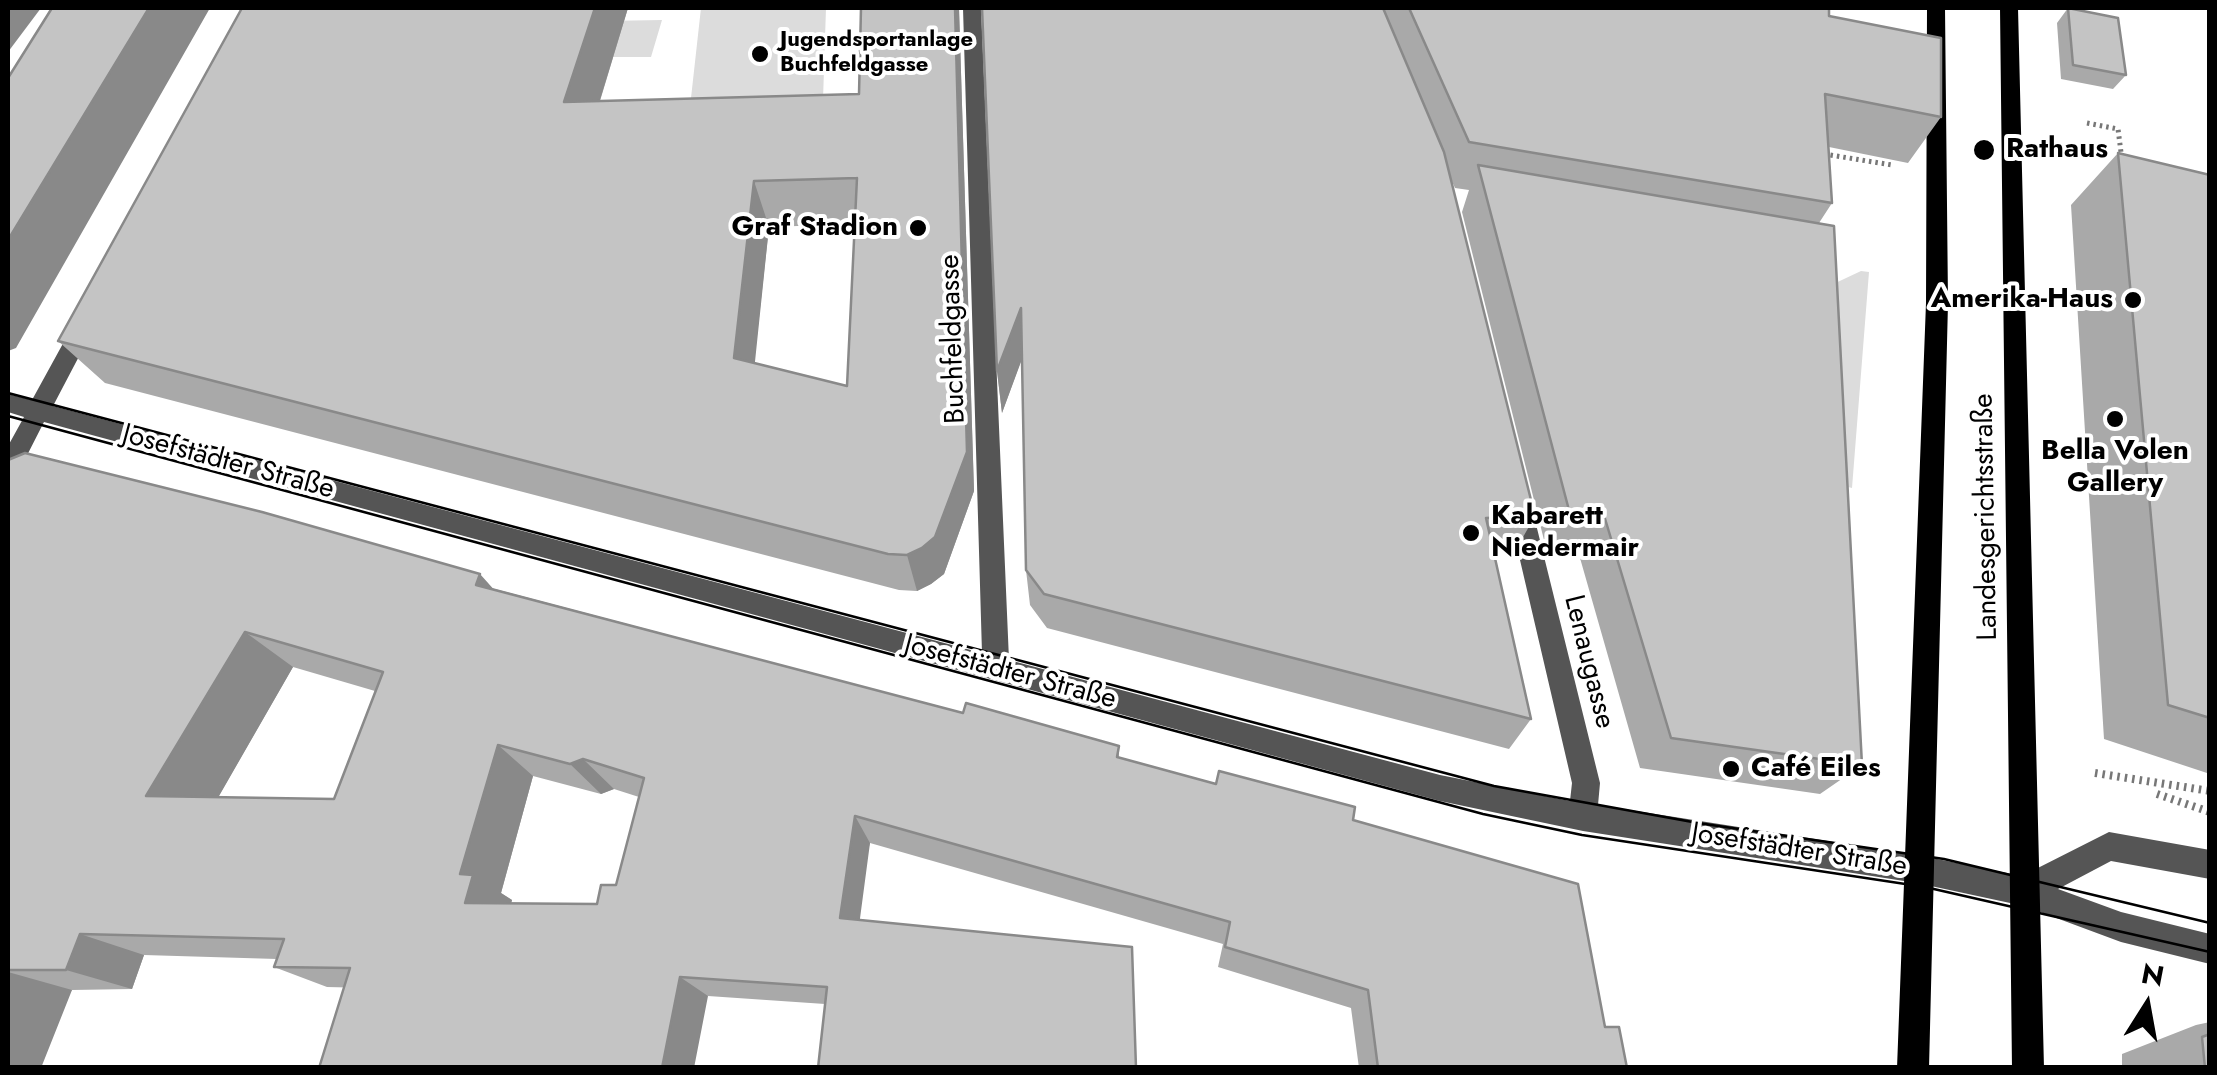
<!DOCTYPE html>
<html>
<head>
<meta charset="utf-8">
<style>
  body { margin:0 }
  #map { position:relative; width:2217px; height:1075px; overflow:hidden; background:#fff; font-family:Jost,sans-serif }
  canvas { display:block }
  .frame { position:absolute; inset:0; border:10px solid #000; pointer-events:none }
  .north { position:absolute; left:2097px; top:955px; width:100px; height:100px; -webkit-text-stroke:8px #fff; paint-order:stroke; rotate:11deg; font-size:28px; font-weight:700; line-height:40px; text-align:center; color:#000 }
  .north::after { content:''; display:block; margin:auto; width:35px; height:45px; background:#000; clip-path:polygon(50% 0,100% 100%,50% 72%,0 100%) }
</style>
</head>
<body>
<div id="map">
<canvas width="2217" height="1075"></canvas>
<div class="frame"></div>
<div class="north">N</div>
</div>
<script>
const context = document.querySelector('canvas').getContext('2d');
context.lineJoin = 'round';
function fillPath(path, color) { context.fillStyle = color; context.fill(path, 'evenodd'); }
const toPath = rows => new Path2D(rows.map(r => 'M' + r).join(''));
function strokePath(path, color, width, dash) { context.strokeStyle = color; context.lineWidth = width; context.lineCap = dash ? 'butt' : 'round'; context.setLineDash(dash || []); context.stroke(path); }
function drawText(font, color, halo, rows, align = 'center') {
  context.font = font + ' Jost,sans-serif'; context.lineWidth = 8; context.setLineDash([]); context.textBaseline = 'middle'; context.strokeStyle = halo; context.fillStyle = color; for (const [text, x, y, turn = 0] of rows) {
    context.save(); context.translate(x, y); context.rotate((+turn || 0) * Math.PI / 180); context.textAlign = isNaN(turn) ? turn : align; if (halo) context.strokeText(text, 0, 0); context.fillText(text, 0, 0); context.restore();
  }
}
fillPath(toPath([
  [701,8,826,8,823,100,690,107],
  [662,20,651,57,511,57,541,22],
  [1861,271,1869,272,1852,488,1837,484,1827,287]
]), '#dcdcdc');
strokePath(toPath([
  [2087,123,2118,129,2122,160],
  [1824,154,1892,165]
]), '#777', 5, [2.5, 4]);
strokePath(toPath([
  [2095,773,2210,791],
  [2157,794,2210,812]
]), '#777', 8, [2.5, 5]);
fillPath(toPath([
  [963,8,981,8,1009,660,1440,775,1570,801,1572,783,1506,500,1509,493,1518,490,1527,493,1530,500,1600,783,1598,805,1917,855,2022,876,2109,832,2210,850,2210,879,2111,861,2058,889,2121,912,2210,934,2210,964,2121,942,2024,906,1917,883,1583,831,1440,801,44,422,17,475,8,478,8,446,24,417,8,412,8,394,32,400,77,318,85,315,96,324,53,406,982,653,963,8]
]), '#555');
fillPath(toPath([
  [1927,8,1945,8,1948,303,1929,1068,1897,1068,1926,303,1927,8],
  [2000,8,2018,8,2044,1068,2012,1068,2000,8]
]), '#000');
strokePath(toPath([
  [8,393,1494,786,1698,823,1944,859,2210,923],
  [8,416,1483,814,1582,835,1925,887,2210,952]
]), '#000', 2.5);
fillPath(toPath([
  [628,8,600,101,859,94,861,8,963,8,959,8,974,491,944,574,931,584,917,591,899,590,105,383,58,341],
  [855,224,847,386,754,363,769,227],
  [982,8,1829,8,1829,16,1941,117,1908,163,1829,147,1832,203,1819,223,1862,765,1820,794,1640,768,1578,551,1547,552,1462,212,1469,190,1455,188,1450,177,1535,516,1514,553,1494,554,1531,719,1509,749,1047,628,1030,605,1026,570,1022,358,1002,413,997,371],
  [2068,8,2126,75,2113,89,2061,79,2057,23],
  [2118,153,2210,175,2210,774,2104,739,2071,205],
  [8,460,963,713,1119,746,1119,758,1353,820,1605,1027,1627,1068,1359,1068,1351,1008,1218,967,1223,944,870,843,825,1004,708,996,327,987,274,967,277,959,144,955,132,989,72,990,8,1068],
  [293,667,375,691,334,799,218,797],
  [533,776,601,794,614,789,639,797,616,885,597,904,511,904,512,900,501,893],
  [2210,1022,2210,1068,2122,1068,2122,1054,2196,1025]
]), '#a9a9a9');
fillPath(toPath([
  [8,8,41,8,8,52],
  [149,8,210,8,16,348,8,351,8,240],
  [595,8,628,8,585,149,564,102],
  [955,8,963,8,959,8,974,491,944,574,931,584,917,591,907,555],
  [754,181,769,227,751,400,734,358],
  [1021,308,1025,351,1002,413,997,371],
  [480,574,514,612,476,585],
  [245,632,293,667,203,824,146,796],
  [498,745,533,776,501,893,512,900,504,926,465,903,460,874],
  [583,759,614,789,601,794,570,764],
  [855,816,870,843,857,941,840,918],
  [80,934,144,955,132,989,66,970],
  [8,972,72,990,41,1068,8,1068],
  [680,977,708,996,694,1068,662,1068]
]), '#898989');
const building = toPath([
  [52,8,149,8,8,240,8,78,52,8],
  [242,8,595,8,564,102,859,94,861,8,955,8,967,452,935,537,922,548,907,555,888,554,58,341,242,8],
  [857,178,847,386,734,358,754,181,857,178],
  [982,8,1383,8,1444,152,1535,516,1486,518,1531,719,1044,594,1026,570,1021,308,997,371,982,8],
  [1409,8,1829,8,1829,16,1941,38,1941,117,1825,94,1832,203,1469,142,1409,8],
  [2068,8,2118,18,2126,75,2073,65,2068,8],
  [2118,153,2210,175,2210,718,2168,705,2118,153],
  [1478,165,1834,226,1862,765,1671,738,1603,512,1570,514,1478,165],
  [25,453,262,512,480,574,476,585,963,713,966,703,1119,746,1117,757,1216,784,1219,771,1355,807,1353,820,1578,884,1605,1027,1619,1027,1627,1068,1378,1068,1368,990,1225,947,1230,922,855,816,840,918,1132,947,1136,1068,818,1068,827,987,680,977,662,1068,319,1068,350,968,274,967,284,939,80,934,66,970,8,970,8,460,25,453],
  [245,632,383,672,334,799,146,796,245,632],
  [498,745,570,764,583,759,644,778,616,885,601,885,597,904,465,903,473,875,460,874,498,745],
  [2210,1034,2210,1068,2205,1068,2202,1037,2210,1034]
]);
fillPath(building, '#c4c4c4');
strokePath(building, '#898989', 2.5);
for (const [x, y, r, color] of [
  [760,54,10,"#000"],
  [1984,150,12,"#000"],
  [918,228,10,"#000"],
  [2133,300,10,"#000"],
  [2115,419,10,"#000"],
  [1471,533,10,"#000"],
  [1731,769,10,"#000"]
]) { const dot = new Path2D(); dot.arc(x, y, r, 0, 2 * Math.PI); context.fillStyle = color; context.fill(dot); strokePath(dot, '#fff', 4); }
drawText('bold 22px', '#000', '#fff', [
  ["Jugendsportanlage",780,41],
  ["Buchfeldgasse",780,66]
], 'left');
drawText('bold 28px', '#000', '#fff', [
  ["Rathaus",2006,150],
  ["Graf Stadion",898,228,"right"],
  ["Amerika-Haus",2113,300,"right"],
  ["Bella Volen",2115,452,"center"],
  ["Gallery",2115,484,"center"],
  ["Kabarett",1491,517],
  ["Niedermair",1491,549],
  ["Café Eiles",1751,769]
], 'left');
drawText('28px', '#000', '#fff', [
  ["Buchfeldgasse",954,339,-92],
  ["Josefstädter Straße",228,463,15],
  ["Landesgerichtsstraße",1987,517,-91],
  ["Lenaugasse",1588,662,76],
  ["Josefstädter Straße",1010,673,15],
  ["Josefstädter Straße",1799,851,9]
]);
</script>
</body>
</html>
